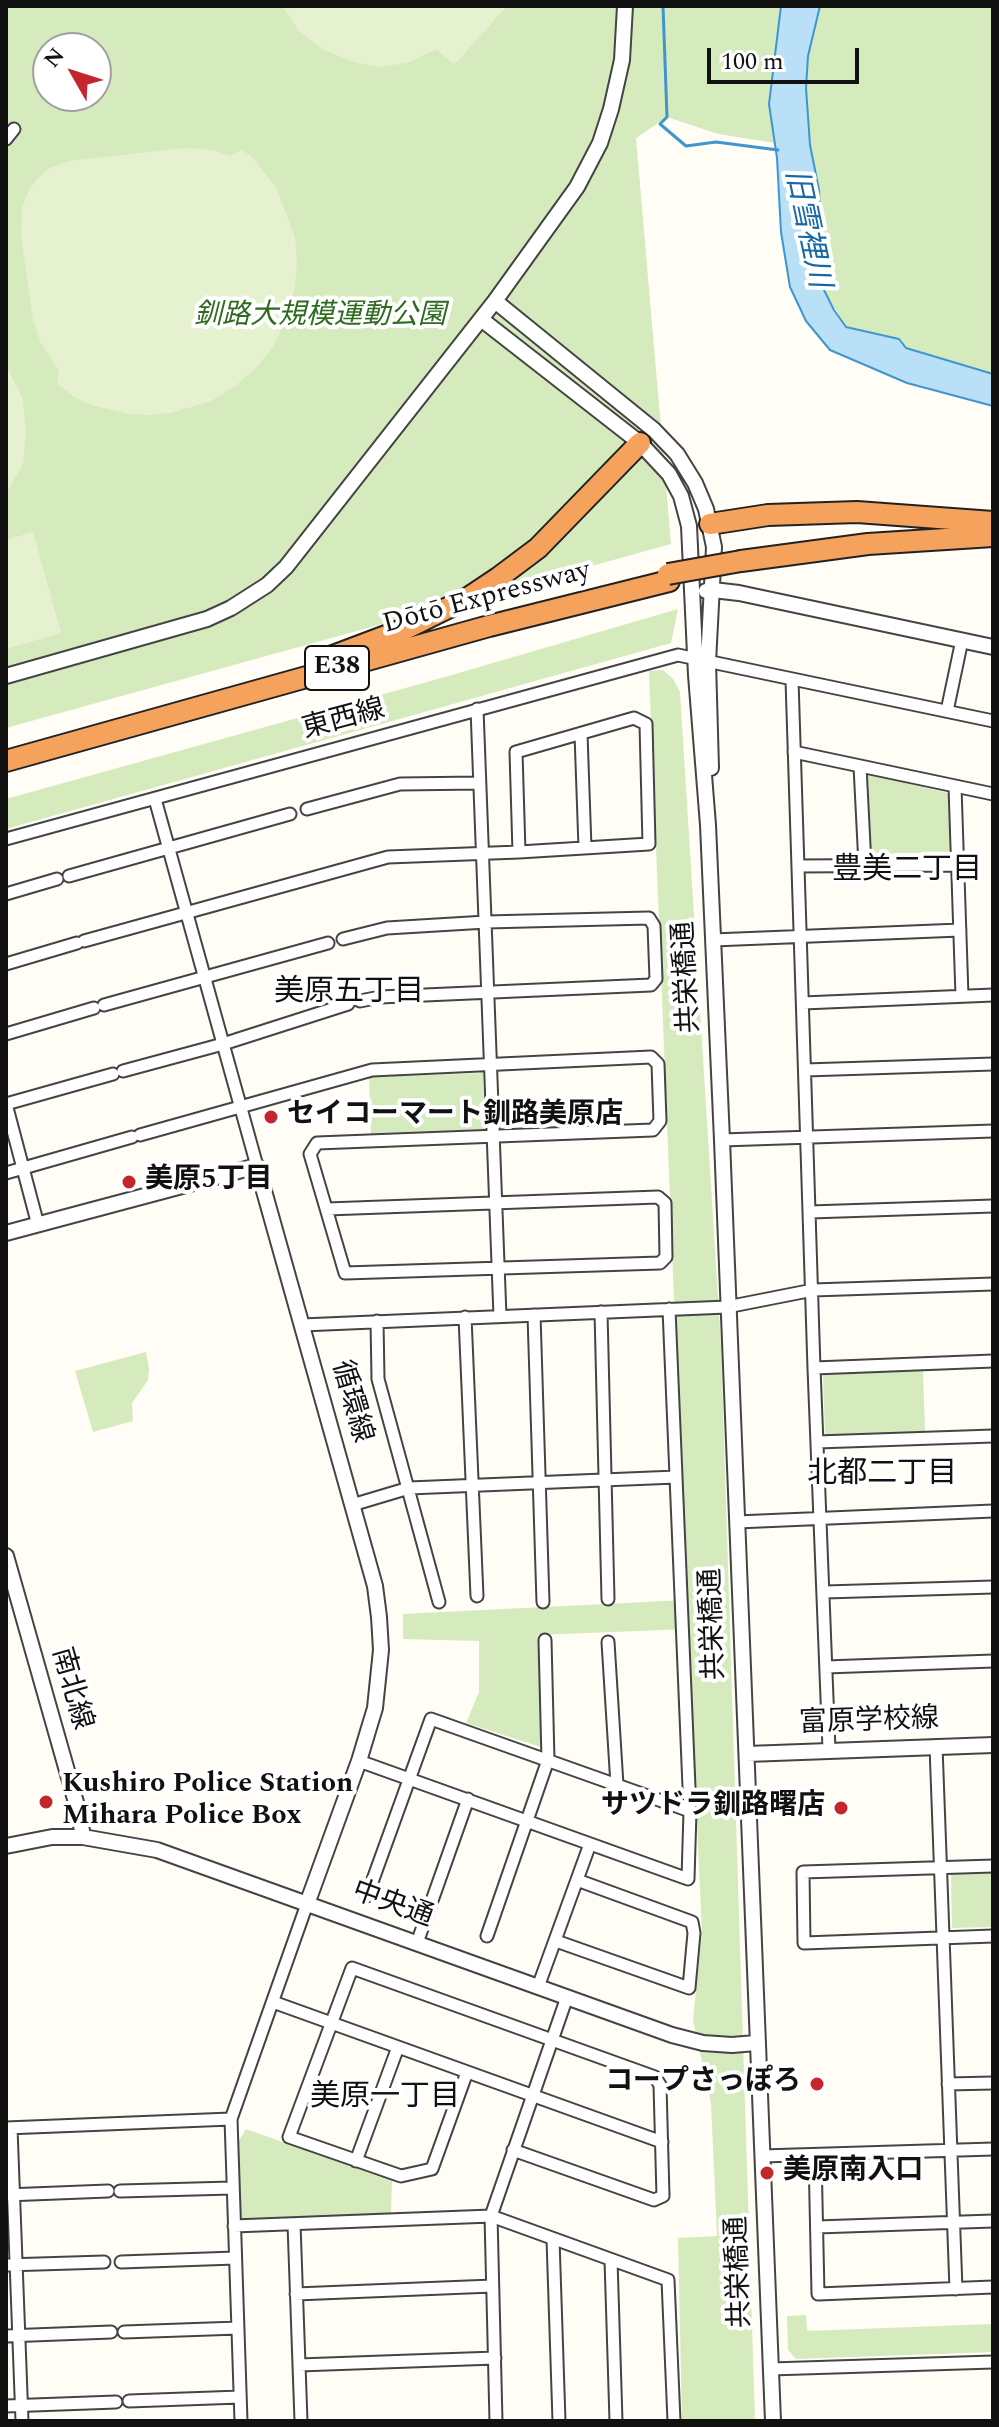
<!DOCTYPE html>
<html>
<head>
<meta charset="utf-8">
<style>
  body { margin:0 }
  #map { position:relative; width:999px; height:2427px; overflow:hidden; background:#fffdf5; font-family:Spectral,serif }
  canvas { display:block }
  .frame { position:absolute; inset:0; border:8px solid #111; pointer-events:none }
  .north { position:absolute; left:32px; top:32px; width:80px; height:80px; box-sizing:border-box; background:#fff; border:2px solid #a0a0a0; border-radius:50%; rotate:309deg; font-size:22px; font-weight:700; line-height:32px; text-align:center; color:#111 }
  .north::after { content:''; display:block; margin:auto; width:28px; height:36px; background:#c4262e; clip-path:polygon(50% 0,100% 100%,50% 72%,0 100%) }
  .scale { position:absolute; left:707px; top:48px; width:152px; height:36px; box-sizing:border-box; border:4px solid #111; border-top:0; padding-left:10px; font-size:24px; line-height:28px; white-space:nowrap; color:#111; -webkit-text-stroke:6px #fff; paint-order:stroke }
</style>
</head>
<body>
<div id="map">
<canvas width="999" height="2427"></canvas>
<div class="frame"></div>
<div class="north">N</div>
<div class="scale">100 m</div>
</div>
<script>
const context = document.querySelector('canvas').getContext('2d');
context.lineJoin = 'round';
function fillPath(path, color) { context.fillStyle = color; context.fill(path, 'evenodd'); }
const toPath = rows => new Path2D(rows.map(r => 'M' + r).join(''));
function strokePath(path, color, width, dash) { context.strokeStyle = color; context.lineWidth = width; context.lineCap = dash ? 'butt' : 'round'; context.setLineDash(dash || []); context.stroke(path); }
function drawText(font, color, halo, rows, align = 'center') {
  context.font = font + ' Spectral,"Noto Sans JP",serif'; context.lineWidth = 8; context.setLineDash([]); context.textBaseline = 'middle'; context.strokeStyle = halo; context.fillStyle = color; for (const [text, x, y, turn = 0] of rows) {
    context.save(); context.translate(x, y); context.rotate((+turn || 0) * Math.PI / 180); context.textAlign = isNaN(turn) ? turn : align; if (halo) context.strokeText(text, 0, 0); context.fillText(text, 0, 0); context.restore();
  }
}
fillPath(toPath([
  [6,6,781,6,769,104,775,143,718,134,667,117,636,138,671,544,6,728],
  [48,48,96,48,96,96,48,96],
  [820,6,993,6,993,374,905,348,899,339,846,327,824,290,819,190,810,145,806,88,808,56],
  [678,609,671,643,6,829,6,799,445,677],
  [663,670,673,679,680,692,721,1345,755,2421,682,2421,678,2238,717,2236,711,2103,693,2020,702,1932,688,1629,538,1635,541,1747,466,1723,479,1692,479,1641,403,1639,403,1614,686,1600,649,671],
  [868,774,948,793,950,856,872,858],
  [483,1073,485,1129,371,1134,369,1077],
  [146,1352,149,1369,148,1380,132,1403,133,1421,93,1432,75,1371],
  [923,1370,925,1431,825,1436,823,1375],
  [993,1873,993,1927,952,1928,951,1874],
  [246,2129,392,2181,391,2213,240,2221,238,2142],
  [806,2315,807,2331,993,2324,993,2352,796,2359,788,2350,787,2316]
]), '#d5ebbd');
fillPath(toPath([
  [282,6,507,6,454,65,436,49,410,62,381,67,357,63,324,50,299,31],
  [185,148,213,150,230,156,241,150,250,155,276,187,295,237,297,260,295,287,283,327,271,350,256,368,234,387,211,401,171,413,149,415,129,414,91,405,73,396,57,383,59,371,41,343,33,320,21,235,22,207,30,188,41,175,50,168,70,161],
  [6,366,23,399,26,435,23,464,6,494],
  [33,532,61,633,6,649,6,540]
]), '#e6f2cf');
const water = toPath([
  [781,6,820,6,808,56,806,88,810,145,819,190,822,273,824,290,834,310,846,327,899,339,906,348,993,374,993,406,907,383,830,350,806,321,790,287,781,232,777,158,769,104,781,6]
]);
fillPath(water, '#b9e0f7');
strokePath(water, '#3f96cf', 2);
strokePath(toPath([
  [663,6,667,117,660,124,686,146,716,142,778,150]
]), '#3f96cf', 3);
const minor = toPath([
  [6,139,14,129],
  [792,680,814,1368,829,1749],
  [477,709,500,1316],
  [947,711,962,640],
  [581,734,585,848],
  [794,752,993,794],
  [860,766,865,865],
  [955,787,962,996],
  [155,799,257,1166],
  [307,809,400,784,479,783],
  [6,839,678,655,993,721],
  [798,866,957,865],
  [69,876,290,814],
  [6,894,57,879],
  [343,939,387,928,486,922,649,918,654,926,656,979,651,985,380,997,360,1001],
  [713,940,960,930],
  [84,941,388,857,519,852,649,844,646,724,634,718,516,752,519,852],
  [6,964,77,943],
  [803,1003,993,995],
  [104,1005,328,943],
  [6,1034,94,1008],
  [805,1070,993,1064],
  [123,1071,223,1044,348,1004],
  [6,1104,38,1225],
  [6,1104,113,1074],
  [140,1135,372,1070,651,1057,658,1064,660,1121,653,1130,317,1143,310,1154,345,1273,660,1263,666,1257,665,1203,658,1197,327,1209],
  [722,1140,993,1131],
  [6,1173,132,1137],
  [810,1212,993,1206],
  [601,1312,608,1599],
  [534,1315,543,1602],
  [465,1317,477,1596],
  [377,1321,378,1379,439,1602],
  [302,1325,727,1307,813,1290,993,1284],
  [814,1368,993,1361],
  [817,1442,993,1436],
  [352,1505,409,1488,676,1477],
  [737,1522,993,1511],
  [825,1592,993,1587],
  [608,1642,617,1785],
  [826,1667,993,1661],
  [936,1746,956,2289],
  [359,1761,688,1879,690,1811,669,1309],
  [993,1866,803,1872,804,1943,993,1936],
  [367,1896,431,1719,690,1811],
  [487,1936,548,1760,545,1640],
  [556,1941,689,1988,694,1933,692,1922,577,1880],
  [417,1943,468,1799],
  [538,1987,590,1844],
  [273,2002,662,2142],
  [467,2072,432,2169,401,2176,289,2137,352,1968,655,2077,660,2085,663,2196,654,2200,513,2150],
  [948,2084,993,2083],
  [231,2119,241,2421],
  [6,2128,231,2119,307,1904],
  [11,2128,22,2421],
  [815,2155,818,2294,993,2287],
  [762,2156,993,2149],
  [356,2161,398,2047],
  [120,2191,232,2188],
  [6,2195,108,2191],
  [294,2224,301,2421],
  [234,2226,491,2216,668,2280,674,2421],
  [817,2227,993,2221],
  [553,2239,559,2421],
  [611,2260,616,2421],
  [121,2262,235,2258],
  [6,2265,104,2262],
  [296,2294,492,2286],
  [124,2332,238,2328],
  [6,2336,111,2332],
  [299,2365,495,2358],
  [771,2369,993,2362],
  [129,2401,240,2397],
  [6,2406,116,2402],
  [496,2421,491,2216,567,1997]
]);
const tertiary = toPath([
  [495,301,654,430,677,454,695,483,706,509,714,547,708,662,711,768],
  [481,319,640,443,669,474,681,496,689,526,696,675,708,825,722,1140,773,2421],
  [706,591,713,590,739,593,993,647],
  [6,676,207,619,231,608,267,585,286,567,495,301,577,187,600,143,611,109,622,60,625,6],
  [6,1233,257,1166,375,1586,379,1617,381,1650,375,1708,359,1761,307,1904],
  [6,1556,79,1813,83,1837],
  [747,1754,993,1745],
  [6,1846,52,1837,83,1837,157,1850,672,2035,703,2043,732,2045,756,2043]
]);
const motorway = toPath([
  [710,524,768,515,857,512,993,522],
  [741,561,868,544,993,536],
  [317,662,407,628,468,598,498,578,538,548,640,443],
  [6,761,489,626,669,581]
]);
strokePath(minor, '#444', 15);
strokePath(tertiary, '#444', 18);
strokePath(motorway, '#222', 24);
strokePath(minor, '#fff', 11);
strokePath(tertiary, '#fff', 14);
strokePath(motorway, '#f5a25d', 20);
const motorwayBridge = toPath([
  [668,574,741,561]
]);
strokePath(motorwayBridge, '#222', 24, []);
strokePath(motorwayBridge, '#f5a25d', 20);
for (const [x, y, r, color] of [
  [271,1117,8,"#c4262e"],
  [129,1182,8,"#c4262e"],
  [46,1802,8,"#c4262e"],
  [841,1808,8,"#c4262e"],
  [817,2084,8,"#c4262e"],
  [767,2173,8,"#c4262e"]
]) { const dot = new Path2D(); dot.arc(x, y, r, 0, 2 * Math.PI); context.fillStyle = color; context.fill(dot); strokePath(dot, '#fff', 3); }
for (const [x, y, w] of [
  [337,668,64]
]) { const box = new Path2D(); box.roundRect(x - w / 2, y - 22, w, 44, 6); context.fillStyle = '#fff'; context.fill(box); strokePath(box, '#111', 2); }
drawText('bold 26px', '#111', null, [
  ["E38",337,668]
]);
drawText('italic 28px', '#2f6b1f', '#fff', [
  ["釧路大規模運動公園",320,318]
]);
drawText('28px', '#111', '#fff', [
  ["Dōtō Expressway",487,599,-15],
  ["東西線",344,721,-15],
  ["共栄橋通",689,977,-93],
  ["循環線",350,1402,74],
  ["共栄橋通",715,1624,-92],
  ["南北線",70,1689,74],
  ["富原学校線",869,1723,-2],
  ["中央通",392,1906,20],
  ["共栄橋通",741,2272,-92]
]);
drawText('bold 28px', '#111', '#fff', [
  ["セイコーマート釧路美原店",287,1117],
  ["美原5丁目",145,1182],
  ["Kushiro Police Station",62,1786],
  ["Mihara Police Box",62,1818],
  ["サツドラ釧路曙店",825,1808,"right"],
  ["コープさっぽろ",801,2084,"right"],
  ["美原南入口",783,2173]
], 'left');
drawText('italic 30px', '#1768a6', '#fff', [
  ["旧雪裡川",805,229,78]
]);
drawText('30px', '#111', '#fff', [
  ["豊美二丁目",907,872],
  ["美原五丁目",349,994],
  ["北都二丁目",882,1476],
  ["美原一丁目",385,2099]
]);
</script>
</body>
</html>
